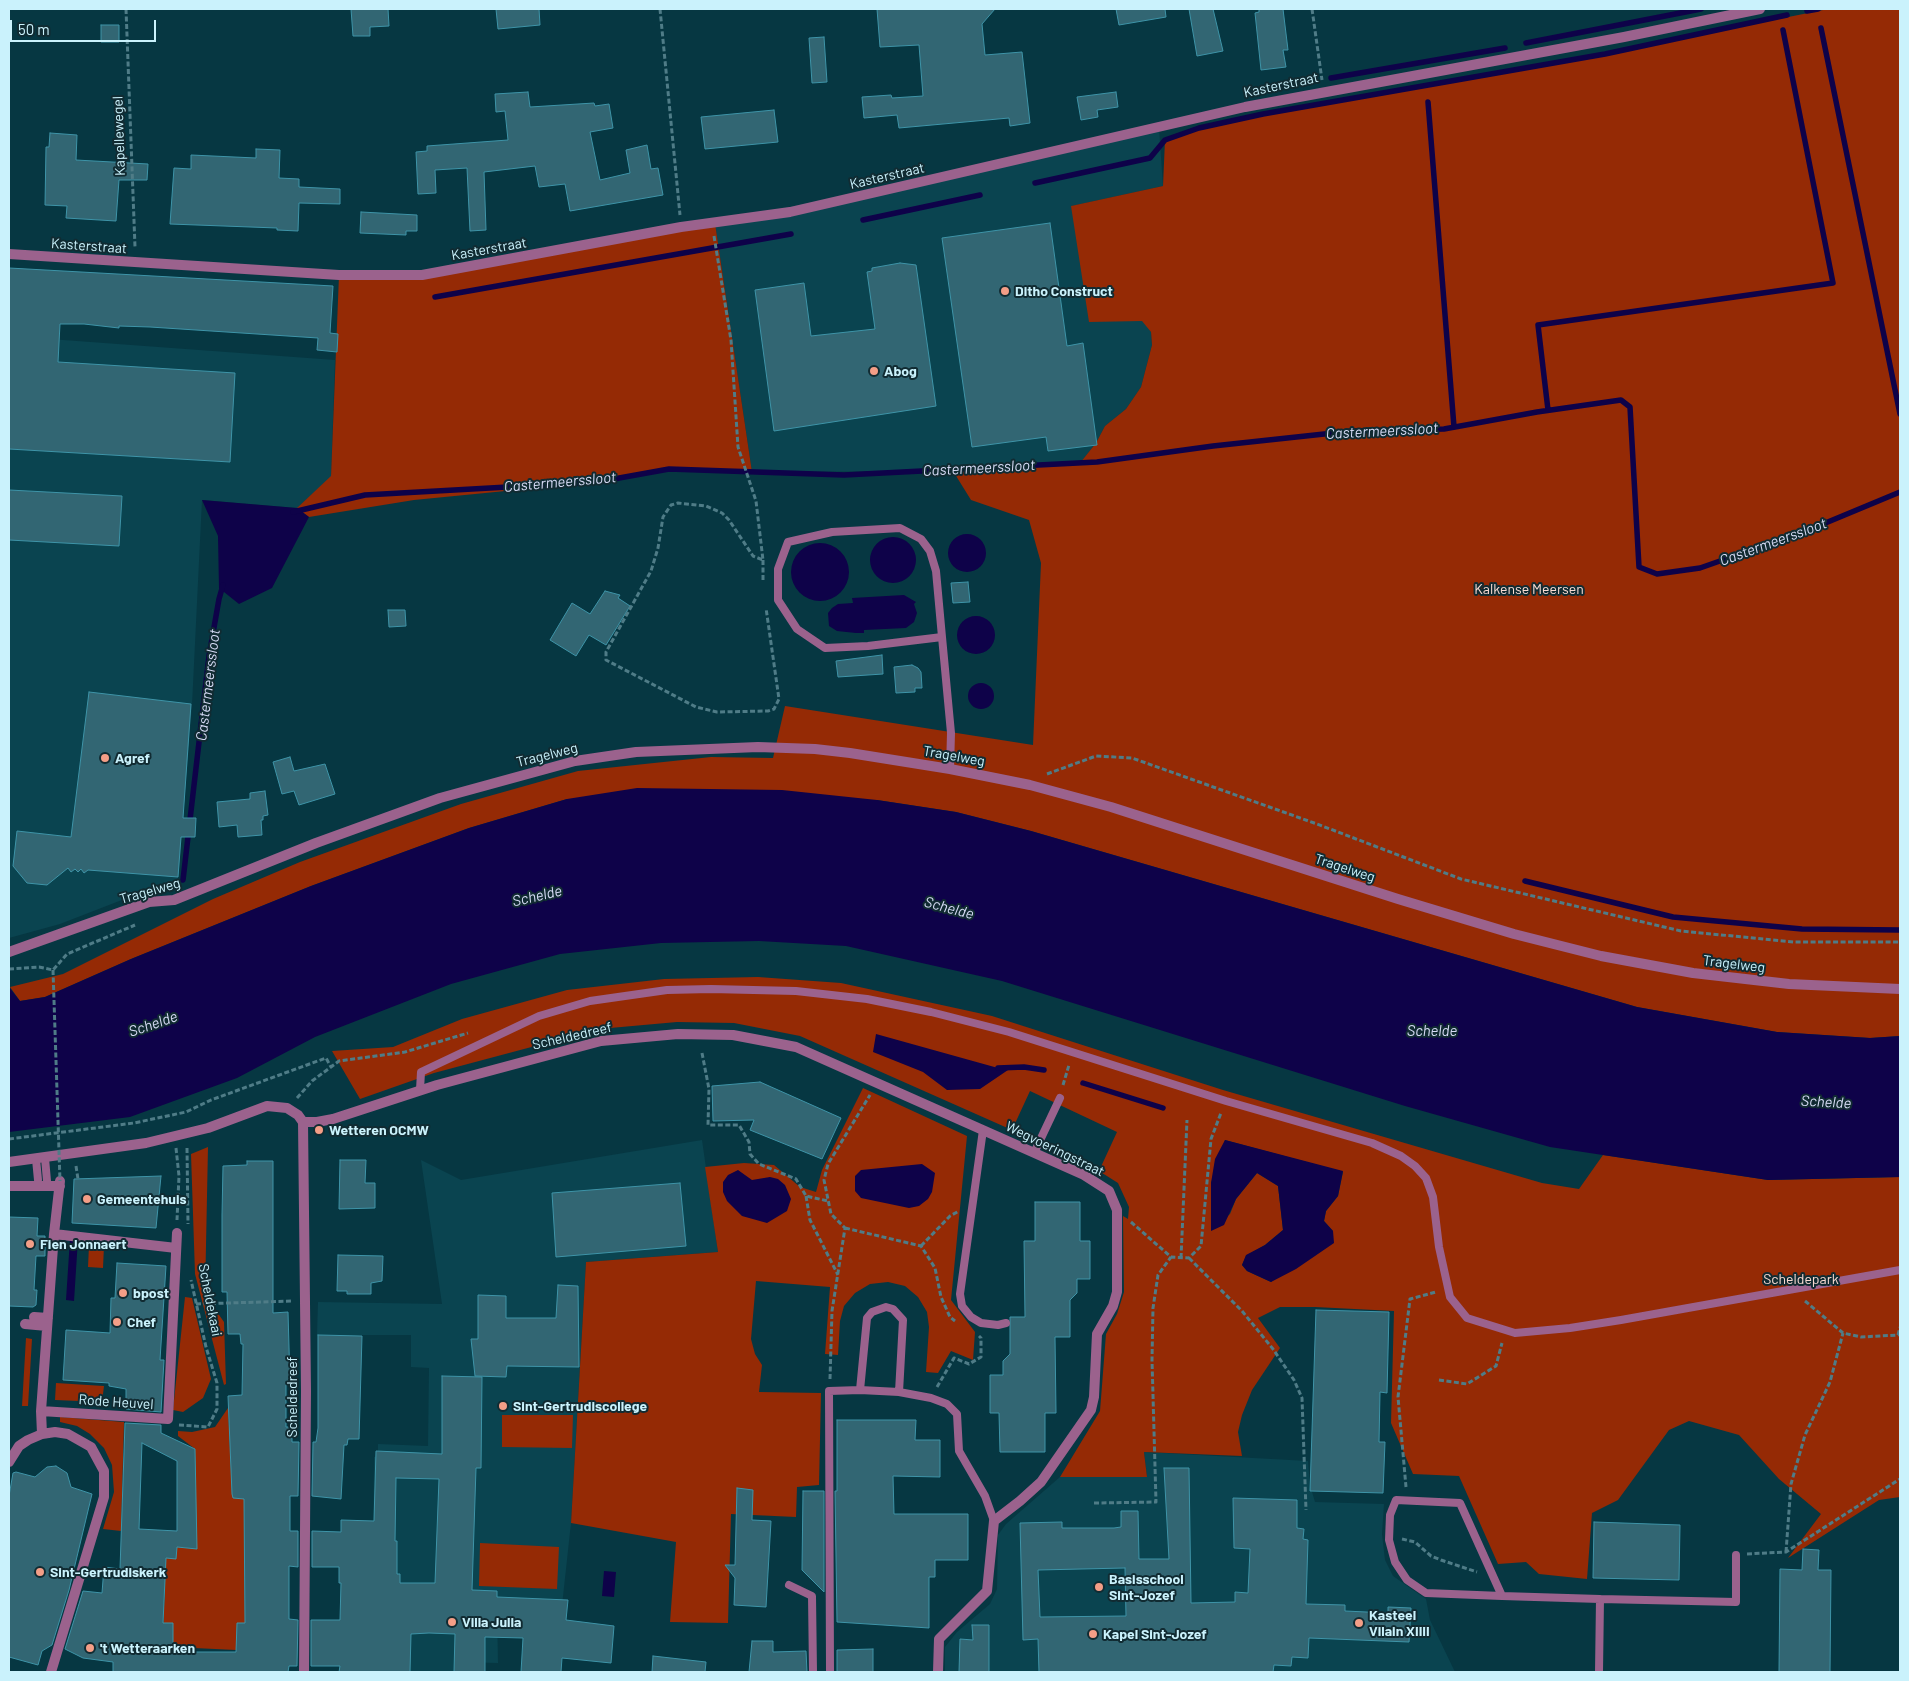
<!DOCTYPE html>
<html>
<head>
<meta charset="utf-8">
<style>
  body { margin:0 }
  #map { position:relative; width:1909px; height:1681px; overflow:hidden; background:#063742; font-family:Barlow,sans-serif }
  canvas { display:block }
  .frame { position:absolute; inset:0; border:10px solid #caf2fc; pointer-events:none }
  .scale { position:absolute; left:10px; top:20px; width:146px; height:22px; box-sizing:border-box; border:2px solid #caf2fc; border-top:0; padding-left:6px; font-size:15px; line-height:18px; white-space:nowrap; color:#caf2fc; -webkit-text-stroke:4px #112b32; paint-order:stroke }
</style>
</head>
<body>
<div id="map">
<canvas width="1909" height="1681"></canvas>
<div class="frame"></div>
<div class="scale">50 m</div>
</div>
<script>
const context = document.querySelector('canvas').getContext('2d');
context.lineJoin = 'round';
function fillPath(path, color) { context.fillStyle = color; context.fill(path, 'evenodd'); }
const toPath = rows => new Path2D(rows.map(r => 'M' + r).join(''));
function strokePath(path, color, width, dash) { context.strokeStyle = color; context.lineWidth = width; context.lineCap = dash ? 'butt' : 'round'; context.setLineDash(dash || []); context.stroke(path); }
function drawText(font, color, halo, rows, align = 'center') {
  context.font = font + ' Barlow,sans-serif'; context.lineWidth = 4; context.setLineDash([]); context.textBaseline = 'middle'; context.strokeStyle = halo; context.fillStyle = color; for (const [text, x, y, turn = 0] of rows) {
    context.save(); context.translate(x, y); context.rotate((+turn || 0) * Math.PI / 180); context.textAlign = isNaN(turn) ? turn : align; if (halo) context.strokeText(text, 0, 0); context.fillText(text, 0, 0); context.restore();
  }
}
fillPath(toPath([
  [1159,128,1163,186,1072,206,1151,332,1152,345,1141,387,1126,409,1105,426,1096,443,1080,463,953,471,752,472,715,223],
  [9,336,335,360,331,477,297,508,202,500,192,705,178,883,145,891,60,924,9,938],
  [702,1140,718,1252,586,1262,571,1523,561,1615,497,1610,498,1663,459,1662,458,1672,372,1672,374,1457,378,1457,378,1444,428,1446,429,1368,411,1367,411,1335,317,1335,318,1302,442,1304,421,1160,461,1180],
  [1144,1452,1308,1461,1310,1485,1315,1502,1384,1504,1382,1534,1385,1560,1393,1576,1426,1599,1430,1620,1455,1672,945,1672,945,1647,957,1632,990,1604,997,1589,998,1535,1006,1524,1060,1477,1147,1477]
]), '#0a4450');
fillPath(toPath([
  [1828,9,1900,9,1900,1036,1870,1038,1777,1032,1637,1007,1031,831,956,812,877,800,567,799,469,828,311,886,131,959,45,997,20,1001,10,987,63,974,213,899,300,862,461,804,578,771,711,757,773,758,785,706,1033,745,1041,563,1029,520,971,500,953,471,1080,463,1096,443,1105,426,1126,409,1141,387,1152,345,1151,332,1142,321,1089,322,1071,206,1163,186,1165,140,1199,128,1331,101,1605,54],
  [715,223,752,472,669,469,597,482,414,500,309,517,297,508,331,476,339,275,422,275],
  [758,977,841,983,992,1016,1223,1090,1542,1183,1579,1189,1603,1155,1768,1180,1900,1177,1900,1497,1879,1500,1788,1558,1821,1514,1779,1479,1739,1435,1689,1421,1669,1430,1618,1500,1592,1513,1587,1579,1539,1574,1526,1562,1498,1564,1459,1476,1413,1474,1391,1423,1394,1311,1315,1307,1280,1307,1258,1318,1280,1348,1252,1390,1242,1415,1238,1432,1242,1456,1144,1452,1147,1477,1060,1477,1100,1411,1106,1334,1117,1314,1124,1292,1123,1216,1128,1219,1129,1207,1118,1183,1099,1171,1117,1132,1030,1091,1012,1130,800,1036,734,1023,677,1022,599,1029,434,1073,360,1099,332,1051,393,1047,462,1019,567,990,664,979],
  [1225,1140,1343,1172,1338,1196,1326,1211,1324,1221,1333,1231,1271,1282,1247,1271,1242,1265,1246,1256,1265,1245,1283,1230,1278,1186,1257,1173,1236,1199,1230,1214,1211,1230,1211,1183],
  [863,1088,967,1136,951,1300,975,1332,973,1360,951,1351,938,1373,926,1372,929,1327,927,1312,918,1297,905,1286,888,1282,870,1284,855,1293,844,1306,840,1321,838,1355,825,1354,830,1287,756,1281,751,1339,755,1354,762,1365,759,1392,821,1393,819,1485,797,1487,796,1517,731,1514,728,1623,670,1622,676,1542,571,1523,586,1262,718,1252,705,1167,744,1163,774,1165,800,1187,816,1192,822,1170],
  [208,1147,205,1295,224,1322,226,1384,224,1385,195,1274,191,1154],
  [89,1245,104,1246,103,1268,88,1267],
  [185,1297,192,1298,211,1379,203,1398,183,1412,173,1410],
  [26,1338,32,1339,28,1406,22,1406],
  [56,1383,104,1386,102,1402,55,1400],
  [228,1408,232,1493,244,1499,245,1623,238,1637,236,1650,173,1647,173,1623,166,1623,163,1634,166,1558,176,1558,177,1547,196,1549,195,1449,178,1436,178,1431,192,1432,215,1427],
  [502,1415,573,1415,572,1448,502,1447],
  [60,1417,124,1422,121,1531,103,1529,114,1492,112,1465,104,1448,90,1434,77,1426,60,1422],
  [480,1543,559,1547,557,1589,479,1586]
]), '#952a05');
fillPath(toPath([
  [202,500,297,508,309,517,272,588,239,604,219,588,218,536],
  '948 553a19 19 0 1 1 38 0a19 19 0 1 1-38 0Z',
  '870 560a23 23 0 1 1 46 0a23 23 0 1 1-46 0Z',
  '791 572a29 29 0 1 1 58 0a29 29 0 1 1-58 0Z',
  [904,595,916,602,914,604,917,613,914,622,906,628,864,630,864,633,856,633,837,631,829,626,828,613,832,608,838,604,853,603,852,598],
  '957 635a19 19 0 1 1 38 0a19 19 0 1 1-38 0Z',
  '968 696a13 13 0 1 1 26 0a13 13 0 1 1-26 0Z',
  [637,788,782,790,877,800,956,812,1031,831,1637,1007,1777,1032,1870,1038,1900,1036,1900,1177,1768,1180,1550,1147,1405,1106,1002,981,846,946,759,941,661,943,560,954,451,984,315,1037,237,1078,130,1117,9,1132,9,987,20,1001,45,997,131,959,311,886,469,828,567,799],
  [876,1034,998,1068,1008,1070,980,1089,947,1090,923,1072,873,1052],
  [1225,1140,1343,1171,1338,1196,1326,1211,1324,1221,1333,1231,1334,1243,1296,1269,1271,1282,1247,1271,1242,1265,1246,1255,1265,1245,1283,1230,1278,1186,1257,1173,1236,1199,1224,1225,1211,1231,1211,1183,1215,1159],
  [922,1164,935,1173,932,1192,928,1199,919,1206,909,1208,861,1198,855,1191,855,1176,861,1170],
  [738,1170,752,1180,770,1177,778,1179,785,1185,791,1199,787,1211,767,1223,742,1216,727,1201,723,1192,723,1182,728,1175],
  [70,1239,78,1239,74,1301,66,1300],
  [604,1571,616,1572,614,1597,602,1596]
]), '#0e0249');
strokePath(toPath([
  [1807,11,1818,9],
  [1821,28,1900,414],
  [1526,43,1701,9],
  [1331,78,1505,48],
  [1428,102,1454,427],
  [1035,183,1150,158,1165,140,1199,128,1263,114,1605,54,1787,15],
  [863,220,980,195],
  [435,297,791,234],
  [1548,410,1538,325,1833,283,1783,30],
  [293,512,365,495,597,482,669,469,844,475,1097,462,1213,446,1352,431,1444,429,1537,412,1621,400,1630,407,1639,567,1657,574,1700,568,1811,529,1900,492],
  [183,880,209,656,219,599,223,585],
  [1525,881,1673,917,1802,929,1900,930],
  [998,1068,1024,1067,1044,1070],
  [1083,1083,1163,1108]
]), '#0e0249', 5.5);
const building = toPath([
  [351,9,388,9,389,26,370,27,370,36,353,36,351,9],
  [496,9,539,9,540,25,498,29,496,9],
  [877,9,995,9,982,24,985,55,1022,52,1030,123,1010,126,1009,118,899,128,897,115,864,118,862,97,891,95,892,98,923,96,919,45,880,47,877,9],
  [1116,9,1165,9,1166,17,1119,25,1116,9],
  [1189,9,1213,9,1223,51,1197,56,1189,9],
  [1259,9,1283,9,1288,50,1283,50,1286,67,1261,70,1255,13,1259,12,1259,9],
  [101,25,119,25,119,42,101,42,101,25],
  [824,37,827,82,812,83,809,38,824,37],
  [528,92,530,107,594,103,595,106,609,104,613,128,590,132,600,180,630,173,626,150,647,145,651,169,658,168,663,195,570,211,565,184,539,187,535,166,484,172,486,230,470,231,467,168,435,170,436,193,418,194,416,152,427,151,427,146,508,140,505,111,496,112,495,94,528,92],
  [1116,92,1118,107,1097,110,1098,117,1081,120,1077,97,1116,92],
  [774,110,778,142,705,149,701,117,774,110],
  [50,133,77,135,76,160,148,164,147,180,119,180,116,221,66,218,67,206,45,205,46,147,49,147,50,133],
  [256,149,280,150,279,178,299,179,299,187,340,189,340,204,299,203,298,231,277,230,277,228,170,224,174,168,191,169,191,155,256,158,256,149],
  [361,212,417,215,417,231,406,231,406,235,360,233,361,212],
  [1050,223,1067,346,1083,343,1097,445,1048,451,1046,437,972,447,942,238,1050,223],
  [900,263,916,265,936,406,774,431,755,290,804,283,811,336,875,329,867,272,872,271,872,268,900,263],
  [9,268,333,286,330,333,338,334,337,352,317,350,318,338,150,327,119,326,119,328,84,324,60,324,58,362,235,373,230,462,9,449,9,268],
  [9,490,122,496,119,546,9,540,9,490],
  [968,582,970,602,953,603,951,583,968,582],
  [605,591,620,595,618,598,630,606,606,645,589,635,576,656,550,640,572,603,590,614,605,591],
  [388,610,405,610,406,626,389,627,388,610],
  [882,655,883,674,838,677,836,661,882,655],
  [912,665,918,668,921,672,922,688,915,688,915,692,896,693,894,667,912,665],
  [89,692,191,704,183,818,196,818,195,837,181,837,178,877,88,870,84,873,81,869,78,872,75,869,71,872,68,868,47,885,27,883,13,866,17,831,71,837,89,692],
  [290,757,294,771,325,764,335,794,299,805,294,791,282,794,273,762,290,757],
  [265,791,268,815,263,816,263,820,261,820,262,835,238,837,237,825,219,827,217,802,250,799,250,793,265,791],
  [760,1082,841,1118,822,1159,750,1130,754,1120,713,1121,712,1086,760,1082],
  [340,1160,366,1160,365,1183,375,1183,375,1208,339,1209,340,1160],
  [247,1161,273,1161,273,1313,288,1312,290,1382,286,1382,286,1427,292,1427,292,1442,299,1442,298,1496,290,1496,290,1531,298,1531,298,1567,289,1566,289,1619,298,1620,297,1666,289,1666,288,1672,113,1672,113,1662,83,1658,65,1649,83,1591,102,1593,104,1567,120,1569,125,1423,161,1425,161,1433,195,1449,197,1549,177,1547,176,1559,166,1558,163,1623,173,1623,173,1647,181,1647,181,1652,236,1652,237,1623,245,1623,244,1499,233,1498,232,1494,228,1396,242,1395,243,1344,241,1344,240,1334,228,1334,227,1292,222,1292,222,1215,223,1166,247,1165,247,1161],
  [142,1443,177,1461,177,1531,139,1529,142,1443],
  [161,1176,156,1228,72,1223,74,1179,161,1176],
  [680,1183,686,1246,556,1257,552,1193,680,1183],
  [1035,1202,1080,1202,1080,1241,1090,1241,1090,1279,1077,1279,1077,1293,1070,1300,1070,1337,1055,1337,1056,1413,1045,1413,1045,1452,1000,1452,999,1413,990,1413,990,1375,1003,1375,1003,1361,1010,1354,1010,1317,1025,1317,1024,1241,1035,1241,1035,1202],
  [9,1217,38,1218,37,1236,45,1236,45,1256,36,1256,34,1290,37,1290,36,1305,33,1307,9,1306,9,1217],
  [338,1255,383,1256,382,1281,371,1283,371,1294,347,1294,347,1291,337,1291,338,1255],
  [117,1263,166,1266,160,1360,164,1360,161,1412,126,1409,126,1389,109,1386,109,1383,63,1380,66,1330,110,1333,111,1298,115,1298,117,1263],
  [558,1285,578,1286,579,1367,507,1366,506,1377,475,1376,471,1339,478,1339,478,1295,506,1296,506,1318,556,1318,558,1285],
  [1316,1310,1389,1312,1387,1393,1380,1392,1379,1442,1385,1442,1383,1493,1310,1491,1316,1310],
  [318,1335,362,1336,359,1439,348,1439,347,1445,344,1445,341,1499,312,1496,313,1442,316,1442,318,1428,318,1335],
  [442,1376,482,1377,481,1468,476,1468,472,1590,497,1591,497,1597,568,1600,566,1620,614,1626,611,1663,562,1658,561,1672,521,1672,523,1638,485,1637,485,1672,454,1672,455,1634,429,1633,411,1634,410,1672,339,1672,340,1666,311,1666,311,1620,340,1620,341,1583,339,1583,339,1567,312,1567,312,1531,341,1532,341,1520,374,1521,376,1451,442,1454,442,1376],
  [396,1478,439,1479,435,1583,400,1583,400,1574,397,1574,397,1541,395,1541,396,1478],
  [837,1420,916,1420,915,1440,940,1440,940,1477,893,1476,894,1514,968,1514,968,1560,935,1560,935,1577,929,1577,929,1628,837,1622,835,1491,837,1491,837,1420],
  [56,1466,67,1473,71,1487,92,1494,69,1590,52,1645,42,1651,38,1665,9,1657,9,1496,13,1473,16,1472,35,1477,47,1467,56,1466],
  [1164,1468,1189,1468,1191,1603,1235,1602,1235,1592,1248,1593,1250,1549,1234,1548,1233,1498,1297,1500,1297,1528,1304,1529,1303,1539,1308,1540,1306,1604,1345,1605,1345,1611,1388,1613,1388,1607,1411,1608,1409,1642,1309,1638,1308,1658,1292,1657,1291,1666,1274,1665,1273,1672,1039,1672,1038,1639,1023,1640,1020,1523,1062,1522,1062,1528,1114,1528,1121,1527,1121,1511,1138,1511,1139,1559,1169,1559,1164,1468],
  [1125,1568,1126,1616,1040,1617,1038,1570,1125,1568],
  [737,1488,753,1490,752,1520,771,1521,766,1607,734,1605,735,1578,725,1565,735,1565,737,1488],
  [803,1491,824,1491,824,1592,802,1570,803,1491],
  [1594,1522,1680,1525,1679,1580,1593,1578,1594,1522],
  [1803,1549,1819,1550,1818,1570,1831,1570,1830,1672,1779,1672,1780,1569,1802,1570,1803,1549],
  [972,1625,989,1625,989,1672,959,1672,960,1639,973,1640,972,1625],
  [752,1641,773,1641,773,1652,806,1651,807,1672,749,1672,752,1641],
  [873,1649,873,1672,837,1672,837,1650,873,1649],
  [653,1656,706,1662,705,1672,652,1672,653,1656]
]);
fillPath(building, '#326673');
strokePath(building, '#3e94a8', 1);
strokePath(toPath([
  [126,9,135,247],
  [660,9,680,215],
  [1312,9,1322,80],
  [714,236,731,340,738,447,756,501,763,560,753,556,729,520,722,513,706,506,678,503,671,505,663,517,658,548,651,571,606,652,606,660,696,707,717,712,768,711,774,709,779,699,766,608],
  [763,580,763,560],
  [1047,774,1096,756,1132,758,1317,824,1461,879,1681,931,1794,942,1900,942],
  [9,969,39,967,53,970,67,954,135,925],
  [702,1053,709,1089,708,1125,739,1125,749,1142,750,1154,759,1164,796,1179,806,1196,828,1201],
  [1063,1085,1069,1065],
  [297,1098,312,1081,339,1061,405,1052,468,1033],
  [9,1139,134,1123,186,1112,211,1100,326,1058,331,1067],
  [176,1148,179,1176,177,1220],
  [187,1148,188,1224],
  [76,1166,78,1179],
  [806,1196,810,1220,838,1275],
  [1131,1222,1171,1257,1189,1258,1201,1246,1211,1139,1221,1113],
  [845,1228,921,1246,935,1268,941,1297,950,1317,955,1321],
  [921,1246,950,1216,959,1211],
  [1181,1258,1187,1120],
  [1189,1258,1242,1311,1273,1349,1294,1380,1302,1398,1306,1510],
  [1805,1301,1843,1333,1861,1337,1898,1335,1900,1327],
  [196,1304,293,1301],
  [830,1379,832,1311,845,1228,831,1214,824,1180,828,1164,870,1095],
  [1439,1380,1467,1384,1496,1366,1502,1343],
  [937,1387,954,1358,969,1364,981,1357,981,1338,979,1336],
  [179,1425,208,1427,217,1409,217,1383,206,1347,191,1280],
  [1406,1487,1398,1397,1410,1299,1436,1292],
  [1094,1503,1156,1502,1152,1360,1153,1308,1158,1275,1171,1257],
  [1402,1539,1415,1542,1431,1556,1441,1560,1477,1572],
  [1786,1552,1791,1484,1805,1435,1830,1382,1843,1333],
  [1747,1554,1786,1552,1900,1479]
]), '#4f7c87', 3, [5, 2.5]);
strokePath(toPath([
  [942,637,868,646,825,648,797,629,778,600,778,569,788,542,832,532,900,528,921,539,930,551,936,571,942,637,951,733,950,769],
  [420,1090,421,1072,539,1016,590,1001,667,990,711,989,796,991,867,999,931,1012,1009,1032,1226,1101,1372,1143,1401,1156,1415,1166,1426,1178,1433,1197,1439,1247,1450,1297,1467,1318,1515,1333,1570,1328,1621,1320,1900,1270],
  [983,1130,960,1294,962,1306,971,1317,981,1323,998,1325,1006,1323],
  [1034,1153,1060,1098],
  [45,1158,47,1181],
  [36,1159,38,1180],
  [860,1390,867,1318,872,1312,886,1307,893,1309,903,1320,899,1392],
  [789,1585,812,1596,813,1672],
  [1502,1596,1426,1593,1407,1580,1395,1562,1389,1540,1390,1515,1396,1500,1460,1503,1502,1596,1600,1599],
  [830,1672,829,1391,860,1390,899,1392,931,1398,947,1404,957,1414,959,1451,985,1496,994,1521],
  [1599,1672,1600,1599,1736,1602,1736,1555]
]), '#9b628d', 8);
strokePath(toPath([
  [9,1186,60,1186],
  [54,1234,176,1248],
  [34,1317,48,1318],
  [25,1324,47,1326],
  [41,1411,168,1419,177,1233],
  [42,1434,41,1411,54,1234,60,1181],
  [9,1462,19,1446,28,1440,42,1434,55,1432,68,1434,91,1447,104,1471,104,1497,51,1672]
]), '#9b628d', 10);
strokePath(toPath([
  [9,254,339,275,422,275,681,227,790,212,1245,107,1624,37,1760,9],
  [9,952,149,902,174,900,316,843,440,798,575,761,636,752,758,747,815,749,850,753,950,769,1030,785,1111,807,1398,899,1514,934,1601,956,1693,973,1789,984,1900,989],
  [303,1122,317,1122,333,1119,437,1085,601,1041,678,1034,733,1035,796,1047,1084,1175,1109,1191,1117,1210,1117,1292,1113,1306,1097,1334,1094,1397,1091,1410,1041,1482,1020,1501,994,1521,987,1591,939,1639,938,1672],
  [9,1162,146,1143,208,1128,267,1106,287,1108,298,1115,303,1122,306,1391,304,1672]
]), '#9b628d', 10);
strokePath(toPath([
  [53,970,60,1181]
]), '#4f7c87', 3, [5, 2.5]);
for (const [x, y, r, color] of [
  [1005,291,5,"#f49e87"],
  [874,371,5,"#f49e87"],
  [105,758,5,"#f49e87"],
  [319,1130,5,"#f49e87"],
  [87,1199,5,"#f49e87"],
  [30,1244,5,"#f49e87"],
  [123,1293,5,"#f49e87"],
  [117,1322,5,"#f49e87"],
  [503,1406,5,"#f49e87"],
  [40,1572,5,"#f49e87"],
  [1099,1587,5,"#f49e87"],
  [452,1622,5,"#f49e87"],
  [1359,1623,5,"#f49e87"],
  [1093,1634,5,"#f49e87"],
  [90,1648,5,"#f49e87"]
]) { const dot = new Path2D(); dot.arc(x, y, r, 0, 2 * Math.PI); context.fillStyle = color; context.fill(dot); strokePath(dot, '#112b32', 2); }
drawText('14px', '#caf2fc', '#112b32', [
  ["Kasterstraat",1281,85,-12],
  ["Kapellewegel",119,136,-92],
  ["Kasterstraat",887,176,-13],
  ["Kasterstraat",89,246,4],
  ["Kasterstraat",489,249,-10],
  ["Tragelweg",547,755,-14],
  ["Tragelweg",954,756,10],
  ["Tragelweg",1345,868,18],
  ["Tragelweg",150,891,-16],
  ["Tragelweg",1734,964,7],
  ["Scheldedreef",572,1036,-13],
  ["Wegvoeringstraat",1055,1149,26],
  ["Scheldekaai",210,1300,79],
  ["Scheldedreef",292,1397,-90],
  ["Rode Heuvel",116,1402,4]
]);
drawText('bold 14px', '#caf2fc', '#112b32', [
  ["Ditho Construct",1015,291],
  ["Abog",884,371],
  ["Agref",115,758],
  ["Wetteren OCMW",329,1130],
  ["Gemeentehuis",97,1199],
  ["Fien Jonnaert",40,1244],
  ["bpost",133,1293],
  ["Chef",127,1322],
  ["Sint-Gertrudiscollege",513,1406],
  ["Sint-Gertrudiskerk",50,1572],
  ["Basisschool",1109,1579],
  ["Sint-Jozef",1109,1595],
  ["Kasteel",1369,1615],
  ["Vilain XIIII",1369,1631],
  ["Villa Julia",462,1622],
  ["Kapel Sint-Jozef",1103,1634],
  ["'t Wetteraarken",100,1648]
], 'left');
drawText('14px', '#fadcd3', '#112b32', [
  ["Kalkense Meersen",1529,589],
  ["Scheldepark",1801,1279]
]);
drawText('italic 15px', '#d6dbf5', '#112b32', [
  ["Castermeerssloot",1382,431,-3],
  ["Castermeerssloot",979,468,-3],
  ["Castermeerssloot",560,482,-5],
  ["Castermeerssloot",1773,542,-20],
  ["Castermeerssloot",208,685,-83],
  ["Schelde",537,896,-13],
  ["Schelde",949,908,15],
  ["Schelde",153,1024,-19],
  ["Schelde",1432,1031],
  ["Schelde",1826,1102,3]
]);
</script>
</body>
</html>
